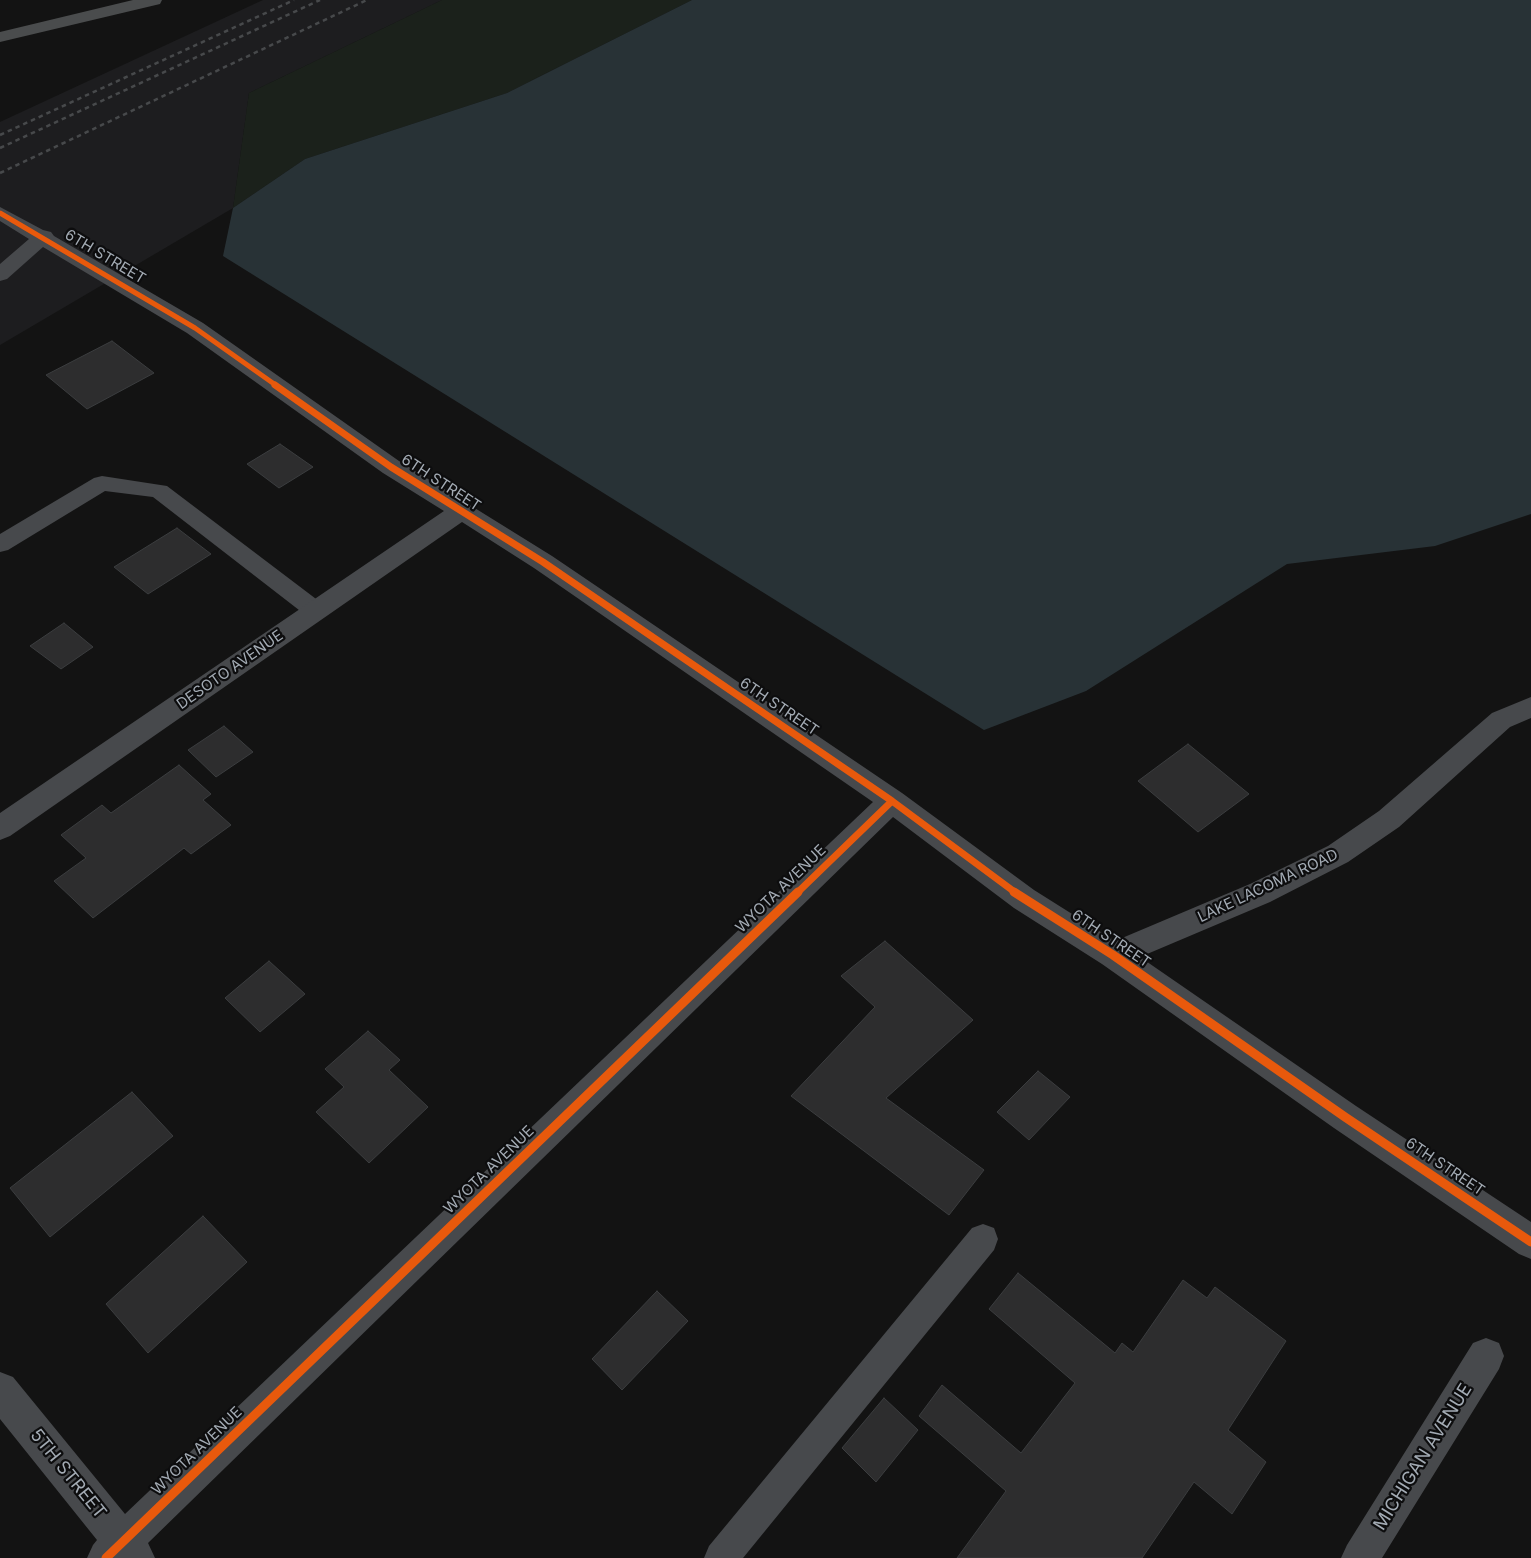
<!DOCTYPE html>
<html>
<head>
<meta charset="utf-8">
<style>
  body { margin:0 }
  canvas { display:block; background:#131313 }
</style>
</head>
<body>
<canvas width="1531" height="1558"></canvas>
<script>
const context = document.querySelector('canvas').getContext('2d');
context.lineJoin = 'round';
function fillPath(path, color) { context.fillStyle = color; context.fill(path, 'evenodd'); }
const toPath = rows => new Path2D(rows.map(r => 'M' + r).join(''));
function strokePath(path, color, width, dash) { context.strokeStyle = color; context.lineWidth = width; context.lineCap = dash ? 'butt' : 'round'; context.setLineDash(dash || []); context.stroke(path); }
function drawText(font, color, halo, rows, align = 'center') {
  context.font = font + ' Inter,sans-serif'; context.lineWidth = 4.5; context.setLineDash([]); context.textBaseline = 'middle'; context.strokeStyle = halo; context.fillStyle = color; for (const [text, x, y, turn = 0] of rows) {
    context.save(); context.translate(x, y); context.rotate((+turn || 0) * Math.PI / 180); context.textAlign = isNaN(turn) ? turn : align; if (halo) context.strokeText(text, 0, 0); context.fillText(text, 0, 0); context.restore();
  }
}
fillPath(toPath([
  [263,0,442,0,249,93,233,208,0,345,0,122]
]), '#1d1d1f');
fillPath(toPath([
  [442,0,692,0,507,93,305,159,233,208,249,93]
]), '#1b211b');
fillPath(toPath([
  [692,0,1531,0,1531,514,1435,546,1287,564,1086,691,984,730,223,256,233,208,305,159,507,93]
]), '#283236');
const building = toPath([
  [112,341,154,373,87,409,46,375,112,341],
  [280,444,313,467,279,488,247,464,280,444],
  [177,528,211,554,148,594,114,567,177,528],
  [64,623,93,647,61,669,30,646,64,623],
  [224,726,253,752,216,777,188,750,224,726],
  [1188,744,1249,794,1198,832,1138,781,1188,744],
  [179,765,211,794,203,800,231,825,191,854,184,848,93,918,54,881,86,858,61,835,102,805,111,813,179,765],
  [885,941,973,1020,886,1098,984,1170,949,1215,791,1096,875,1007,841,976,885,941],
  [269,961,305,994,260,1032,225,998,269,961],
  [368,1031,400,1060,389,1070,428,1107,369,1163,316,1112,344,1087,325,1069,368,1031],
  [1038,1071,1070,1097,1029,1140,997,1112,1038,1071],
  [132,1092,173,1136,50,1237,10,1188,132,1092],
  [203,1216,247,1262,148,1353,106,1304,203,1216],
  [1018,1273,1115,1353,1122,1343,1133,1352,1183,1280,1207,1298,1215,1287,1286,1341,1228,1430,1266,1462,1232,1514,1194,1482,1142,1558,957,1558,1006,1491,919,1416,942,1385,1021,1453,1075,1383,989,1309,1018,1273],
  [657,1291,688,1321,622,1390,592,1359,657,1291],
  [884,1398,918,1430,876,1482,842,1448,884,1398]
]);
fillPath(building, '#2d2d2e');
strokePath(building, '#3b3d3f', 1);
fillPath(toPath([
  [102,476,167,486,324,605,327,611,324,617,316,619,308,617,153,497,105,491,8,550,0,552,0,534,94,478,102,476],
  [983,1224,994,1228,998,1239,994,1250,743,1558,704,1558,709,1546,972,1228,983,1224]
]), '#47494c');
fillPath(toPath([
  [0,207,43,230,51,232,54,236,203,323,399,461,552,556,902,793,1034,890,1115,941,1250,884,1328,846,1379,811,1492,713,1531,697,1531,718,1510,727,1399,827,1348,862,1270,902,1140,957,1356,1106,1531,1222,1531,1259,1519,1254,1334,1128,1102,964,1014,908,893,817,148,1543,155,1558,87,1558,93,1545,97,1540,0,1419,0,1372,13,1377,125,1514,873,802,534,568,462,522,10,836,0,840,0,813,444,511,383,473,187,333,43,247,7,279,0,281,0,264,29,239,0,221,0,207],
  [1486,1338,1499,1343,1504,1356,1499,1369,1382,1558,1341,1558,1347,1545,1473,1343,1486,1338]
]), '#47494c');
fillPath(toPath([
  [133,0,162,0,160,4,0,42,0,32,133,0]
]), '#4a4c4d');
strokePath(toPath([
  [0,135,294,0],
  [0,148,320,0],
  [0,173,367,0]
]), '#47494b', 2.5, [4.5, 4]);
strokePath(toPath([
  [0,213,195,328,277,386]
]), '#e8590c', 5);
strokePath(toPath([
  [275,385,391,467,543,562,892,801,1016,893],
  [797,893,892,801]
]), '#e8590c', 7);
strokePath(toPath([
  [1014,892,1113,955,1345,1117,1531,1242],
  [106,1558,798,892]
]), '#e8590c', 9);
drawText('15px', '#a3abb4', '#0d0d0e', [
  ["6TH STREET",105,257,31],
  ["6TH STREET",441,483,33],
  ["DESOTO AVENUE",230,670,-35],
  ["6TH STREET",779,707,34],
  ["LAKE LACOMA ROAD",1268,886,-25],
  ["WYOTA AVENUE",781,889,-44],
  ["6TH STREET",1111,939,34],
  ["6TH STREET",1445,1167,34],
  ["WYOTA AVENUE",489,1170,-44],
  ["WYOTA AVENUE",197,1451,-44]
]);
drawText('18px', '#a3abb4', '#0d0d0e', [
  ["MICHIGAN AVENUE",1423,1457,-58],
  ["5TH STREET",68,1474,51]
]);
</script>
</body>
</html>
